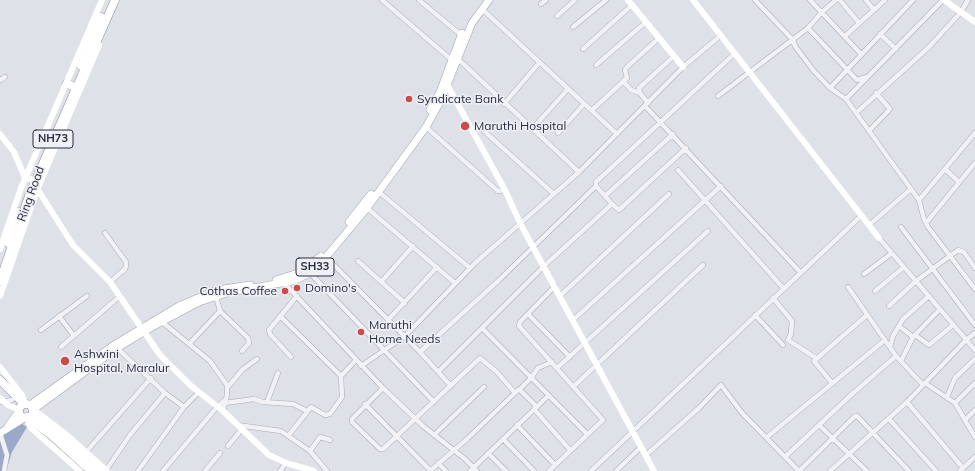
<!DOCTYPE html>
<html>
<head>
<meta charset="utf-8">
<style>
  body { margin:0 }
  canvas { display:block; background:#dfe1e8 }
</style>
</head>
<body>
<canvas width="975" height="471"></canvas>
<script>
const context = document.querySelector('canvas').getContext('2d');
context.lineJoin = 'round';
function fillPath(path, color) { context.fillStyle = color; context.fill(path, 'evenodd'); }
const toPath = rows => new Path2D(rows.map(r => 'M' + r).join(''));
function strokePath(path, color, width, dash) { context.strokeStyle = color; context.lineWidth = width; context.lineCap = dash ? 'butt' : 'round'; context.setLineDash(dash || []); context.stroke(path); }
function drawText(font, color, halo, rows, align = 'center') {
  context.font = font + ' Mulish,sans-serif'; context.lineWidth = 3; context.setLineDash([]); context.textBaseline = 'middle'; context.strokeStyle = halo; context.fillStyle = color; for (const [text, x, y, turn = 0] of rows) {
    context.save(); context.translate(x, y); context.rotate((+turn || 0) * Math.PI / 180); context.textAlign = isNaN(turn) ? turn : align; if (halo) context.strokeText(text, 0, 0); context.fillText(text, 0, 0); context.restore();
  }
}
fillPath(toPath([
  [19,422,27,427,12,452,6,471,0,471,0,433]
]), '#9ba8c7');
const street = toPath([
  [382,0,454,62],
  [419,0,461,35],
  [755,0,793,40,795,46,813,70,830,88,846,99,919,200,924,219,928,227,975,289],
  [810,0,861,54],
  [840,0,859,23],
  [866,0,874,10],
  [541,4,546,0],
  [482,9,617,134],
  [557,16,575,0],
  [573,27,606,0],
  [808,28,857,80,867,77],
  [880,34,896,49],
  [845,36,885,0],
  [583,49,632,5],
  [457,58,579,172],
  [596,65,646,22],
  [0,80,5,77],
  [623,81,631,90,640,93],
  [830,88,913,0],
  [718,96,808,28,822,12,836,0],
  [846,99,943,0],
  [648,103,640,93,639,88,674,56],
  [504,104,539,63],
  [645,106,801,273],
  [592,110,627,78,625,70,627,67,659,38],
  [856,113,929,47,961,12,968,0],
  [426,127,498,191,505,190],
  [532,129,568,89],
  [484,131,554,194],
  [869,131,890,109,876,93],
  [558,133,584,104],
  [945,169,959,182],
  [678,170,784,289],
  [596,186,596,182,734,54],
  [379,192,470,268],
  [605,196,612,204],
  [919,200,975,133],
  [367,208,455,283],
  [926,223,975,163],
  [869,225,911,189],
  [901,227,975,325],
  [105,233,126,262,126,266,125,269,110,282],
  [879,238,975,350],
  [326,257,420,352,451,386],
  [358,261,405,303],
  [310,273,434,402],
  [864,274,892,253],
  [381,282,413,246],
  [284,283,383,388,423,426,465,459,477,471],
  [848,287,896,356],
  [875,291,904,267],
  [560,296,669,194],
  [773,298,792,321,791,334,788,340,816,358],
  [889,306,916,281,958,250,964,252,975,268],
  [220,311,248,338,249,343,242,351],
  [528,314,570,357],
  [755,315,783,345],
  [59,316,74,336],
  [280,316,341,376],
  [388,320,437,267],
  [573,320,721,186],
  [162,322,210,361,227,385,227,395,223,411],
  [899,326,913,337],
  [482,328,587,434],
  [41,330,87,296],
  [915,335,929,345,953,325],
  [189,344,220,311,216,296],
  [61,347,120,296],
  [890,347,893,336,903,319,929,296],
  [117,348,165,393,184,407],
  [420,352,498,281,596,186,605,196,673,134],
  [291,357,270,334,269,330,297,296],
  [901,361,913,337,940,309],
  [361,366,405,336,475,263,579,172,683,67,720,36],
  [557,368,708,231],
  [438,372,544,266,612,204,619,210,686,148],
  [832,383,814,361,867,315],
  [925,383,955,403,975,437],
  [573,387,703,265],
  [227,388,243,369,257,359],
  [383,388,352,419,352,422,380,449,383,449,480,358,497,372,515,393],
  [519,390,531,378,538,368,552,362],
  [947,397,955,378,975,359],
  [0,402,12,400],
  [267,402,278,373],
  [907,402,963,468],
  [225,403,254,399,263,402,293,404,307,411],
  [955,403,975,383],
  [365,404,430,470],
  [534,409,570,450],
  [889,419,936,471],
  [965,420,975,410],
  [237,425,281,431,310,451,327,471],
  [517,425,555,465],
  [819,425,867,471],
  [0,433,7,455,4,471],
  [434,435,484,387],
  [288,436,311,407,325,415,330,414,342,397,341,376,356,360],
  [767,437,885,340],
  [503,439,534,471],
  [228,446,242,429],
  [310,451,320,437,330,440],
  [86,452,151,378],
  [488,453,506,471],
  [646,455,699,408,721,385,742,413,799,471],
  [786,456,851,395,896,356,923,385],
  [438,463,446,471],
  [106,470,130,435,165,393],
  [138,471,184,407,199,392],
  [163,471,217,407,226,399],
  [205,471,220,453],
  [280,471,286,463],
  [430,471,467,439,518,390,520,390,537,407],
  [470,471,548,396],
  [549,471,603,420,519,326,520,322,555,286],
  [591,471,861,216],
  [616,471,641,447],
  [799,471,854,417,857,416,909,471],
  [830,471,907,402,966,340,975,333],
  [960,471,975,457]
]);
const primary = toPath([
  [430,110,440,92,462,33],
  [349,222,371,194],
  [276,280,298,273,321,256],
  [30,405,114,345,179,306,217,290,250,285],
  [33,410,117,348,152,327,199,302,230,292,293,281,310,273,326,257,367,208,426,127,441,100,472,23,489,0],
  [8,426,19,411],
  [0,433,26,417]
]);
const highway = toPath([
  [81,66,101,17],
  [67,83,72,86],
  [8,243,18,212],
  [0,281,30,193,115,0],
  [0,380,24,404],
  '19 411a7 7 0 1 1 14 0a7 7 0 1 1-14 0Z',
  [33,412,101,471],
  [27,417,50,434,91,471]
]);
strokePath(street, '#a8abb5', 5.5);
strokePath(primary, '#9fa3b3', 8);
strokePath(highway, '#878c9e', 9);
strokePath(street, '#f2f2f6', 4.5);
strokePath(toPath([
  [628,0,683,67],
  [693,0,879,238],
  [944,0,975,22],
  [445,81,505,190,520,223,654,471],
  [0,134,14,152,25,178,31,179,73,245,110,282,160,355,190,385,223,411,269,455,286,463,314,471],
  [0,249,21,188,102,0],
  [0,296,37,190,99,45],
  [0,367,22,395,25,403],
  [0,398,8,405,19,410],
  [38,413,68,436,107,471],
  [26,417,31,428,80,471]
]), '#fff', 6);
strokePath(primary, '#fff', 7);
strokePath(highway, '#fff', 8);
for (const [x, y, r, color] of [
  [409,99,4,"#cb4b46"],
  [465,126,5,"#cb4b46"],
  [297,288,4,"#cb4b46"],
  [285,291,4,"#cb4b46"],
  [361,332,4,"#cb4b46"],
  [65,361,5,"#cb4b46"]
]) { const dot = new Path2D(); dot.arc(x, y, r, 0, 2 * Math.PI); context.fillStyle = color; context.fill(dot); strokePath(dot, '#eef0f6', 1.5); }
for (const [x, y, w] of [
  [53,139,40],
  [315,267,38]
]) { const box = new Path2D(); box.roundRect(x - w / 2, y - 9, w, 18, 3); context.fillStyle = '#eef0f6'; context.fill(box); strokePath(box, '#282c3f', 1); }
drawText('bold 11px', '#282c3f', null, [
  ["NH73",53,139],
  ["SH33",315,267]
]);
drawText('12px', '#282c3f', '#eef0f6', [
  ["Syndicate Bank",417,99],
  ["Maruthi Hospital",474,126],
  ["Domino's",305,288],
  ["Cothas Coffee",277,291,"right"],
  ["Maruthi",369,325],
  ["Home Needs",369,339],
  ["Ashwini",74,354],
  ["Hospital, Maralur",74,368]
], 'left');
drawText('12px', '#282c3f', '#eef0f6', [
  ["Ring Road",31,194,-70]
]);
</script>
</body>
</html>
